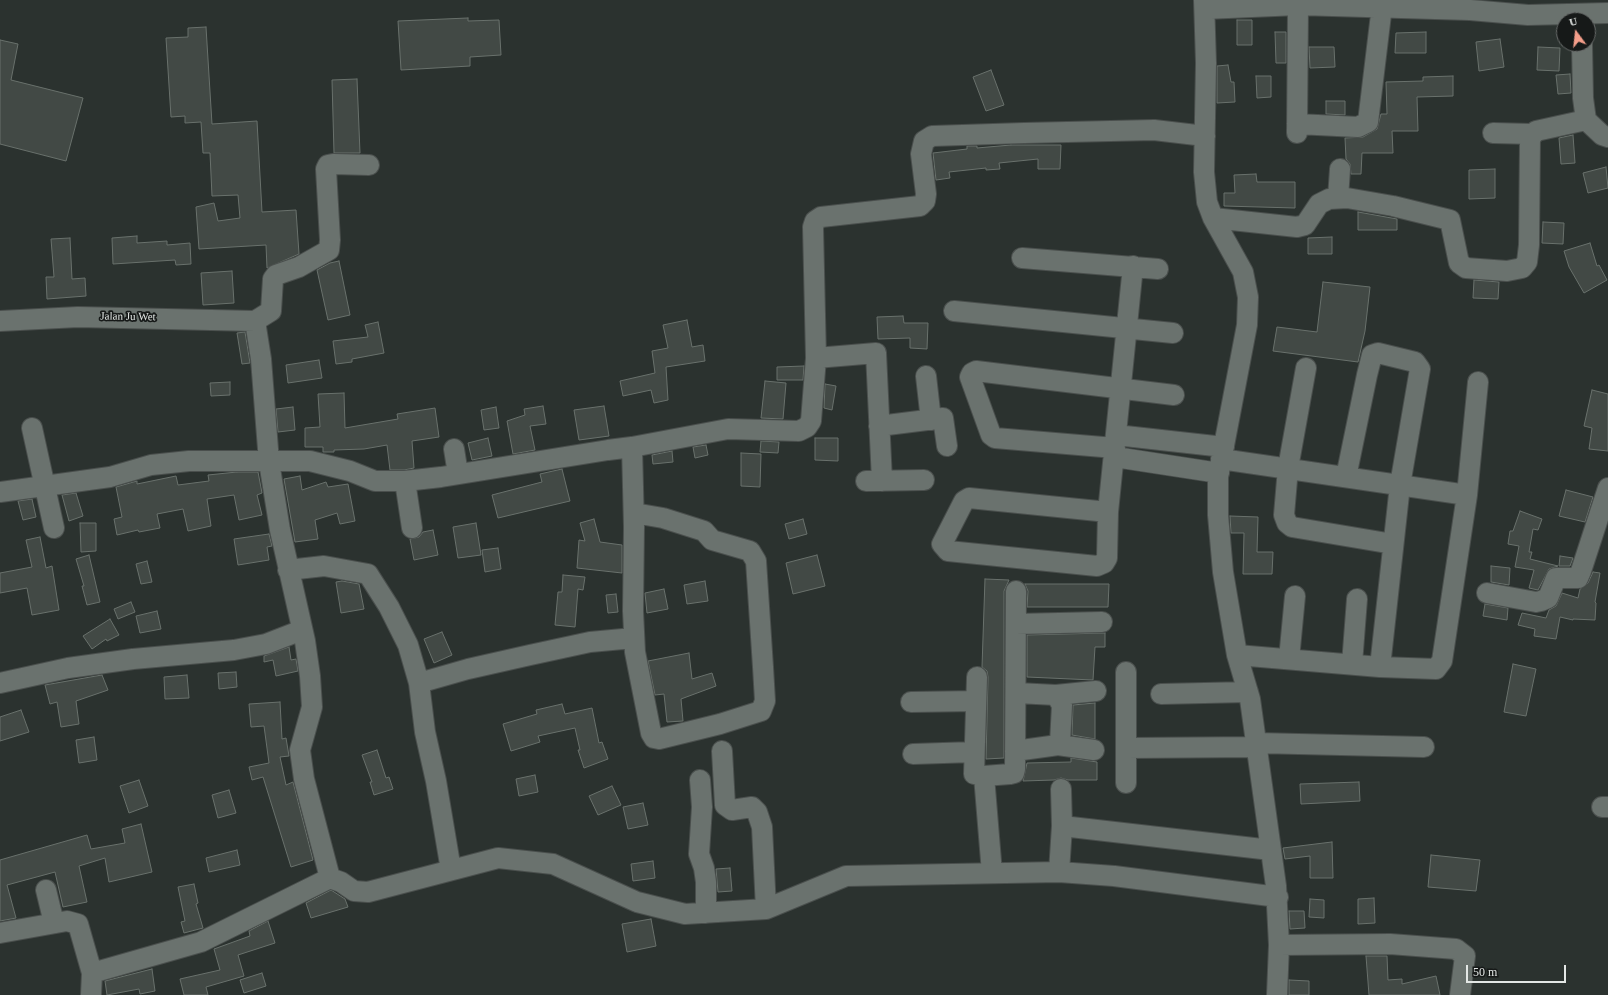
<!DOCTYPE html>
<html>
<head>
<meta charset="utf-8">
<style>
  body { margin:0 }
  #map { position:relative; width:1608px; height:995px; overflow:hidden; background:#2b322f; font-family:Georgia,serif }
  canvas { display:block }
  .north { position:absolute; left:1556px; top:12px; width:40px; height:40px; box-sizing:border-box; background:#161918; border:1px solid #686b6a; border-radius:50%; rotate:345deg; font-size:11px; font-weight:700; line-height:16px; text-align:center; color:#e3e7e5 }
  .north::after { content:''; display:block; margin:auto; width:14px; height:18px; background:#f49e8a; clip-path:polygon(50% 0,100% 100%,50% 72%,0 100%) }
  .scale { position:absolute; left:1466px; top:965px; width:100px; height:18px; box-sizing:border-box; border:2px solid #e3e7e5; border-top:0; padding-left:5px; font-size:12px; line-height:14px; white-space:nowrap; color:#e3e7e5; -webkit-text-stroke:3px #161918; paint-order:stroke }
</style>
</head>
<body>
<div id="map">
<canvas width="1608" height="995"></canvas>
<div class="north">U</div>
<div class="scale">50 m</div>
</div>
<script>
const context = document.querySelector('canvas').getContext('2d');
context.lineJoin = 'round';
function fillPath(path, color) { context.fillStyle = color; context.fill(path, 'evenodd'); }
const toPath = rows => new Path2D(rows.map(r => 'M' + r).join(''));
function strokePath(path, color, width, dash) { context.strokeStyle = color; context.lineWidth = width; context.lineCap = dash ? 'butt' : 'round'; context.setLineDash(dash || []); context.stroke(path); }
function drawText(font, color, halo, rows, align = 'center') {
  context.font = font + ' Georgia,serif'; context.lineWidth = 3.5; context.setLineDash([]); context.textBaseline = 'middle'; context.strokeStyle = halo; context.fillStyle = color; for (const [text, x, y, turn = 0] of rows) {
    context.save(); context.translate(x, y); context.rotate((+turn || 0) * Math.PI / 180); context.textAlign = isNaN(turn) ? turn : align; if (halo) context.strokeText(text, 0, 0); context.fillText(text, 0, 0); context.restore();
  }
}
const building = toPath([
  [468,18,468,21,499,20,501,55,470,57,470,66,401,70,398,21,468,18],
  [1237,20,1252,20,1252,45,1237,45,1237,20],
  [206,27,212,124,257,121,262,212,296,210,299,254,267,268,266,245,199,249,196,207,214,203,218,221,240,218,238,195,212,196,210,153,203,153,201,122,185,123,185,116,171,117,166,38,188,37,188,28,206,27],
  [1275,32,1286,32,1286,63,1276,63,1275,32],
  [1426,32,1426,53,1395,53,1396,33,1426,32],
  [1500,39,1504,67,1479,71,1476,42,1500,39],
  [0,40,18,44,11,80,83,98,66,161,0,144,0,40],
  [1309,47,1334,47,1335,67,1310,68,1309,47],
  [1538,47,1560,48,1559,71,1537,70,1538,47],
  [1228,65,1231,82,1234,82,1235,102,1217,103,1217,66,1228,65],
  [991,70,1004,105,986,111,973,77,991,70],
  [1570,74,1571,93,1558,94,1556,75,1570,74],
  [1256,76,1271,76,1271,97,1257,98,1256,76],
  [1453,76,1453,96,1417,97,1418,131,1392,131,1393,153,1362,153,1361,174,1351,174,1350,164,1346,159,1345,138,1363,137,1377,129,1381,114,1387,114,1386,82,1423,81,1423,77,1453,76],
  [357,79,360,153,334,153,332,80,357,79],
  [1326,101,1345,101,1345,115,1326,114,1326,101],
  [1573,135,1575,163,1561,164,1559,138,1573,135],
  [1011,145,1061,145,1060,169,1038,169,1038,159,999,163,1000,169,986,170,986,168,949,172,950,178,936,180,933,153,967,149,967,146,977,146,977,148,1011,145],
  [1606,167,1608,188,1588,193,1583,173,1606,167],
  [1495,169,1495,198,1469,199,1469,170,1495,169],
  [1256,174,1257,182,1295,182,1295,208,1224,206,1224,193,1235,193,1234,175,1256,174],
  [1358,212,1397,219,1397,230,1358,230,1358,212],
  [1543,222,1564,223,1563,244,1542,243,1543,222],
  [137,236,137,243,167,241,167,245,190,243,191,264,176,265,175,260,113,264,112,238,137,236],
  [1332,237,1332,254,1308,254,1308,238,1332,237],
  [70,238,72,279,85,278,86,296,47,299,46,277,54,277,51,239,70,238],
  [1590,243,1597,266,1599,265,1607,280,1584,293,1569,267,1564,251,1590,243],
  [339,261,350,315,328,320,317,270,330,263,339,261],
  [232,271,234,303,203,305,201,273,232,271],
  [1474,280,1499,282,1498,299,1473,298,1474,280],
  [1323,282,1370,287,1365,331,1358,362,1273,351,1277,327,1317,332,1323,282],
  [903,316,904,323,928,323,927,349,910,348,910,338,878,339,877,317,903,316],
  [687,320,692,347,703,345,705,361,666,367,668,400,654,403,651,390,623,396,620,381,655,373,652,351,668,348,663,325,687,320],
  [378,322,384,353,352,359,352,362,336,364,333,341,368,337,365,325,378,322],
  [245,332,250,363,242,364,237,333,245,332],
  [319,360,322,378,288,383,286,365,319,360],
  [804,366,803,380,777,380,777,367,804,366],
  [765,381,786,383,783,419,761,418,765,381],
  [230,382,230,395,211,396,210,383,230,382],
  [825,384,836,386,832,410,824,408,825,384],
  [1592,390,1608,394,1608,451,1589,449,1592,428,1584,426,1592,390],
  [344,393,345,428,398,419,397,414,435,408,439,437,412,441,414,468,404,470,390,470,387,445,364,449,334,450,334,452,323,452,323,447,305,447,305,428,320,427,318,394,344,393],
  [543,406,546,424,530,426,535,450,513,454,507,421,525,415,524,409,543,406],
  [604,406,609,436,579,440,574,410,604,406],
  [293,407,295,430,278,432,276,409,293,407],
  [496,407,499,428,484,430,481,410,496,407],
  [488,438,492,456,472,460,468,443,488,438],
  [815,438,838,438,838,461,815,460,815,438],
  [761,441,779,442,778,453,760,452,761,441],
  [706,445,708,455,695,458,693,447,706,445],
  [672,451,673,462,653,464,652,455,672,451],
  [741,453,761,454,760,487,741,486,741,453],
  [562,469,570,501,498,518,492,495,542,482,540,474,562,469],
  [237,472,258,472,262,493,257,495,262,515,239,520,234,495,207,499,211,526,188,531,183,509,157,514,160,528,139,532,138,530,117,535,114,519,122,517,116,487,137,481,137,484,176,476,178,485,209,481,208,475,237,472],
  [300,476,302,490,326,482,328,487,348,484,355,521,340,524,337,513,315,520,318,539,295,542,284,479,300,476],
  [1566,490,1593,497,1585,522,1559,516,1566,490],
  [76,493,83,516,69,521,62,495,76,493],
  [32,499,36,517,23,520,18,501,32,499],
  [1520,511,1542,519,1538,530,1533,529,1529,552,1532,552,1530,559,1558,566,1549,569,1538,590,1529,588,1534,570,1515,567,1519,546,1508,544,1510,531,1513,531,1520,511],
  [1230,516,1258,517,1257,552,1273,552,1272,574,1243,574,1244,533,1231,533,1230,516],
  [594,519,600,542,622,545,622,573,577,568,579,540,585,541,580,523,594,519],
  [803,519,807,534,789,539,785,524,803,519],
  [80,523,96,523,96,551,81,552,80,523],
  [476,523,481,555,458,558,453,527,476,523],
  [433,530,438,555,414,560,410,539,419,537,423,532,433,530],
  [269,534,272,546,267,547,269,560,238,565,234,539,269,534],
  [40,537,46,568,52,566,59,610,32,615,27,588,0,593,0,573,32,567,26,540,40,537],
  [498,548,501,569,485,572,482,550,498,548],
  [89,555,100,602,87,605,82,586,84,586,76,559,89,555],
  [817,555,825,586,793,594,786,563,817,555],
  [1560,556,1573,558,1570,566,1559,566,1560,556],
  [147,561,152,582,141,584,136,564,147,561],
  [1491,566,1510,568,1509,585,1491,582,1491,566],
  [1593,572,1600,573,1595,602,1596,603,1595,620,1573,619,1573,620,1560,617,1556,639,1534,636,1535,629,1518,625,1522,613,1546,618,1549,610,1556,606,1562,593,1578,598,1580,589,1588,583,1593,572],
  [563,575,585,577,583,590,578,589,575,627,555,625,558,592,562,592,563,575],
  [985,579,1009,580,1004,591,1004,758,986,759,988,677,987,671,982,667,985,579],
  [342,581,359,584,364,609,341,613,336,582,342,581],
  [705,581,708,601,687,604,684,585,705,581],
  [1025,584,1109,584,1108,607,1027,607,1028,591,1025,584],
  [664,589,668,609,647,613,645,593,664,589],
  [616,594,618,612,608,613,606,595,616,594],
  [131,602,135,612,118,619,114,609,131,602],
  [1485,604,1508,608,1507,620,1483,616,1485,604],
  [157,611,161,629,140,633,136,616,157,611],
  [110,619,119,635,107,641,106,639,92,649,83,636,110,619],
  [442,632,452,655,434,663,424,639,442,632],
  [1105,633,1105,647,1095,647,1093,680,1027,677,1027,635,1105,633],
  [289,647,291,660,296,659,298,671,276,676,273,660,264,662,264,656,289,647],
  [689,653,692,679,712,673,716,686,681,699,683,721,667,722,664,694,655,695,648,661,689,653],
  [1513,664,1536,669,1526,716,1504,712,1513,664],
  [236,672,237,687,219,689,218,673,236,672],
  [102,675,108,690,76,701,79,724,61,727,57,702,50,704,45,685,102,675],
  [187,675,189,698,165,699,164,677,187,675],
  [280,702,282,739,286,738,289,756,280,757,286,785,293,782,313,860,291,867,263,777,252,780,249,767,269,763,264,726,251,727,249,704,280,702],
  [1095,703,1095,739,1072,735,1073,705,1095,703],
  [562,704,565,714,592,708,599,743,602,742,608,759,584,768,578,750,580,750,575,728,538,736,540,742,511,751,503,724,537,714,536,710,562,704],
  [21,710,29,732,0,741,0,717,21,710],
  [94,737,97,760,79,763,76,740,94,737],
  [377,750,386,778,389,777,393,789,374,795,370,782,372,782,362,755,377,750],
  [1071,758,1097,762,1097,780,1068,780,1061,778,1054,780,1023,781,1027,763,1071,762,1071,758],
  [535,775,538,792,519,796,516,779,535,775],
  [139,780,148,806,129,813,120,786,139,780],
  [1359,782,1360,801,1301,804,1300,784,1359,782],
  [612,786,621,805,598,815,589,796,612,786],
  [229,790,236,813,218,818,212,795,229,790],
  [643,803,648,825,628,829,623,807,643,803],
  [141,824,152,872,109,882,105,858,79,866,87,902,63,907,55,872,7,885,16,918,0,921,0,860,87,835,91,849,125,843,122,829,141,824],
  [1332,842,1333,878,1310,878,1310,856,1285,859,1283,848,1332,842],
  [237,850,240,865,209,872,206,858,237,850],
  [1431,855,1480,860,1476,891,1428,887,1431,855],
  [653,861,655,878,633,881,631,864,653,861],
  [730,868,732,891,718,892,716,869,730,868],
  [194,884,198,903,196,904,203,928,184,933,181,922,185,921,178,887,194,884],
  [331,890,345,899,348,907,311,918,306,903,331,890],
  [1374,898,1375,923,1358,924,1358,899,1374,898],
  [1310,899,1324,900,1324,918,1309,917,1310,899],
  [1289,911,1304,911,1305,928,1290,929,1289,911],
  [651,919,656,946,627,952,622,924,651,919],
  [268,921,275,943,238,955,244,976,206,987,208,995,184,995,180,979,220,970,214,949,250,936,249,931,268,921],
  [1366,956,1387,956,1388,980,1402,979,1402,984,1436,976,1440,995,1369,995,1366,956],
  [152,969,155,991,140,994,139,989,107,995,105,981,152,969],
  [262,973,266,986,244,993,240,980,262,973],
  [1289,980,1309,981,1309,995,1289,995,1289,980]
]);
fillPath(building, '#424945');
strokePath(building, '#69716c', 1);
const minor = toPath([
  [1204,0,1206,63,1204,172,1207,202,1213,218,1243,272,1248,297,1247,325,1218,477,1218,515,1223,572,1237,655,1250,699,1276,886,1279,945,1277,995],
  [1205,9,1298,5,1470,10,1528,15,1608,13],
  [1582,44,1583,98,1586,120,1602,135,1608,137],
  [1297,124,1358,127,1368,122,1382,6],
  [1297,133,1298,5],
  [1493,133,1532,134],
  [1338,198,1340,169],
  [1213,218,1297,227,1305,225,1319,204,1329,199,1347,198,1393,206,1450,220,1459,263,1466,268,1507,271,1522,268,1527,262,1529,245,1530,138,1536,131,1586,120],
  [1022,258,1158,269],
  [954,311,1173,333],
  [0,321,78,317,255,321,271,311,273,279,276,275,299,267,329,250,330,240,326,169,328,165,333,164,369,165],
  [255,321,261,359,269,462,280,530,305,641,310,676,312,707,300,750,304,779,330,878],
  [816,358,876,353,882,481],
  [1306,368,1288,468,1284,515,1287,523,1292,527,1393,544],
  [926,376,931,420],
  [879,426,943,418,947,446],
  [32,428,54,528],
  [1116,435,1224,447],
  [632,447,634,527,633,611,635,652,651,733,654,738,659,739,720,724,761,711,765,701,763,667,756,561,750,551,712,540,704,531,663,518,634,513],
  [1115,448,995,438,991,435,970,377,972,373,976,371,1174,395],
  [454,449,458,474],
  [1115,457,1219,473],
  [1221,459,1467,495],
  [1346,477,1367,375,1372,355,1378,353,1415,362,1420,369,1400,485,1380,667],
  [405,481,412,528],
  [866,481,924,480],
  [0,492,110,477,151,465,189,461,310,461,350,471,375,481,405,481,441,477,608,450,632,447,728,429,799,431,807,427,811,421,816,358,813,227,815,221,821,217,920,206,925,201,926,194,921,154,924,141,932,136,1024,133,1154,130,1205,136],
  [1108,512,969,498,964,501,942,544,948,551,1097,566,1104,563,1107,558,1108,512,1133,266],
  [288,570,324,566,368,574,389,607,408,645,419,683],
  [1487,593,1536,602,1541,601,1548,598,1556,578,1578,578,1581,571,1608,488],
  [1016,624,1102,622],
  [1237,655,1380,667,1436,669,1442,661,1467,495,1478,382],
  [1289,659,1295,596],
  [1352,664,1357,599],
  [1126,672,1126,783],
  [977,677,974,774,984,776],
  [0,683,68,668,133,659,234,650,266,644,302,630],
  [1161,694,1248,692],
  [1056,695,1096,691],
  [911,702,976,701],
  [1257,743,1424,747],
  [1058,745,1094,750],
  [1126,748,1258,747],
  [722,751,725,805,732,810,752,807,757,812,762,827,766,909],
  [1015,751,1058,745,1060,743,1062,705,1056,695,1017,693],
  [913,754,974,752],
  [700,780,702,807,699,854,704,868,706,882,706,913],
  [1061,789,1062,826],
  [1602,807,1608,807],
  [451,870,436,781,425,732,419,683,468,669,530,655,590,642,634,638],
  [1059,872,1062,826,1271,850],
  [992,873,984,776,1010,774,1014,773,1015,769,1016,591],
  [46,890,54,923],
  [0,933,67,921,78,924,92,973,91,995],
  [1279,945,1390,944,1456,949,1465,956,1460,995],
  [92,973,201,942,330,878,341,882,354,891,368,892,498,858,553,864,637,902,685,914,766,909,846,876,1059,872,1114,876,1278,897]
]);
strokePath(minor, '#4a4f4d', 22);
strokePath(minor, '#6a726e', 20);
drawText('11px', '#e3e7e5', '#161918', [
  ["Jalan Ju Wet",128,317,1]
]);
</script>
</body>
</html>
